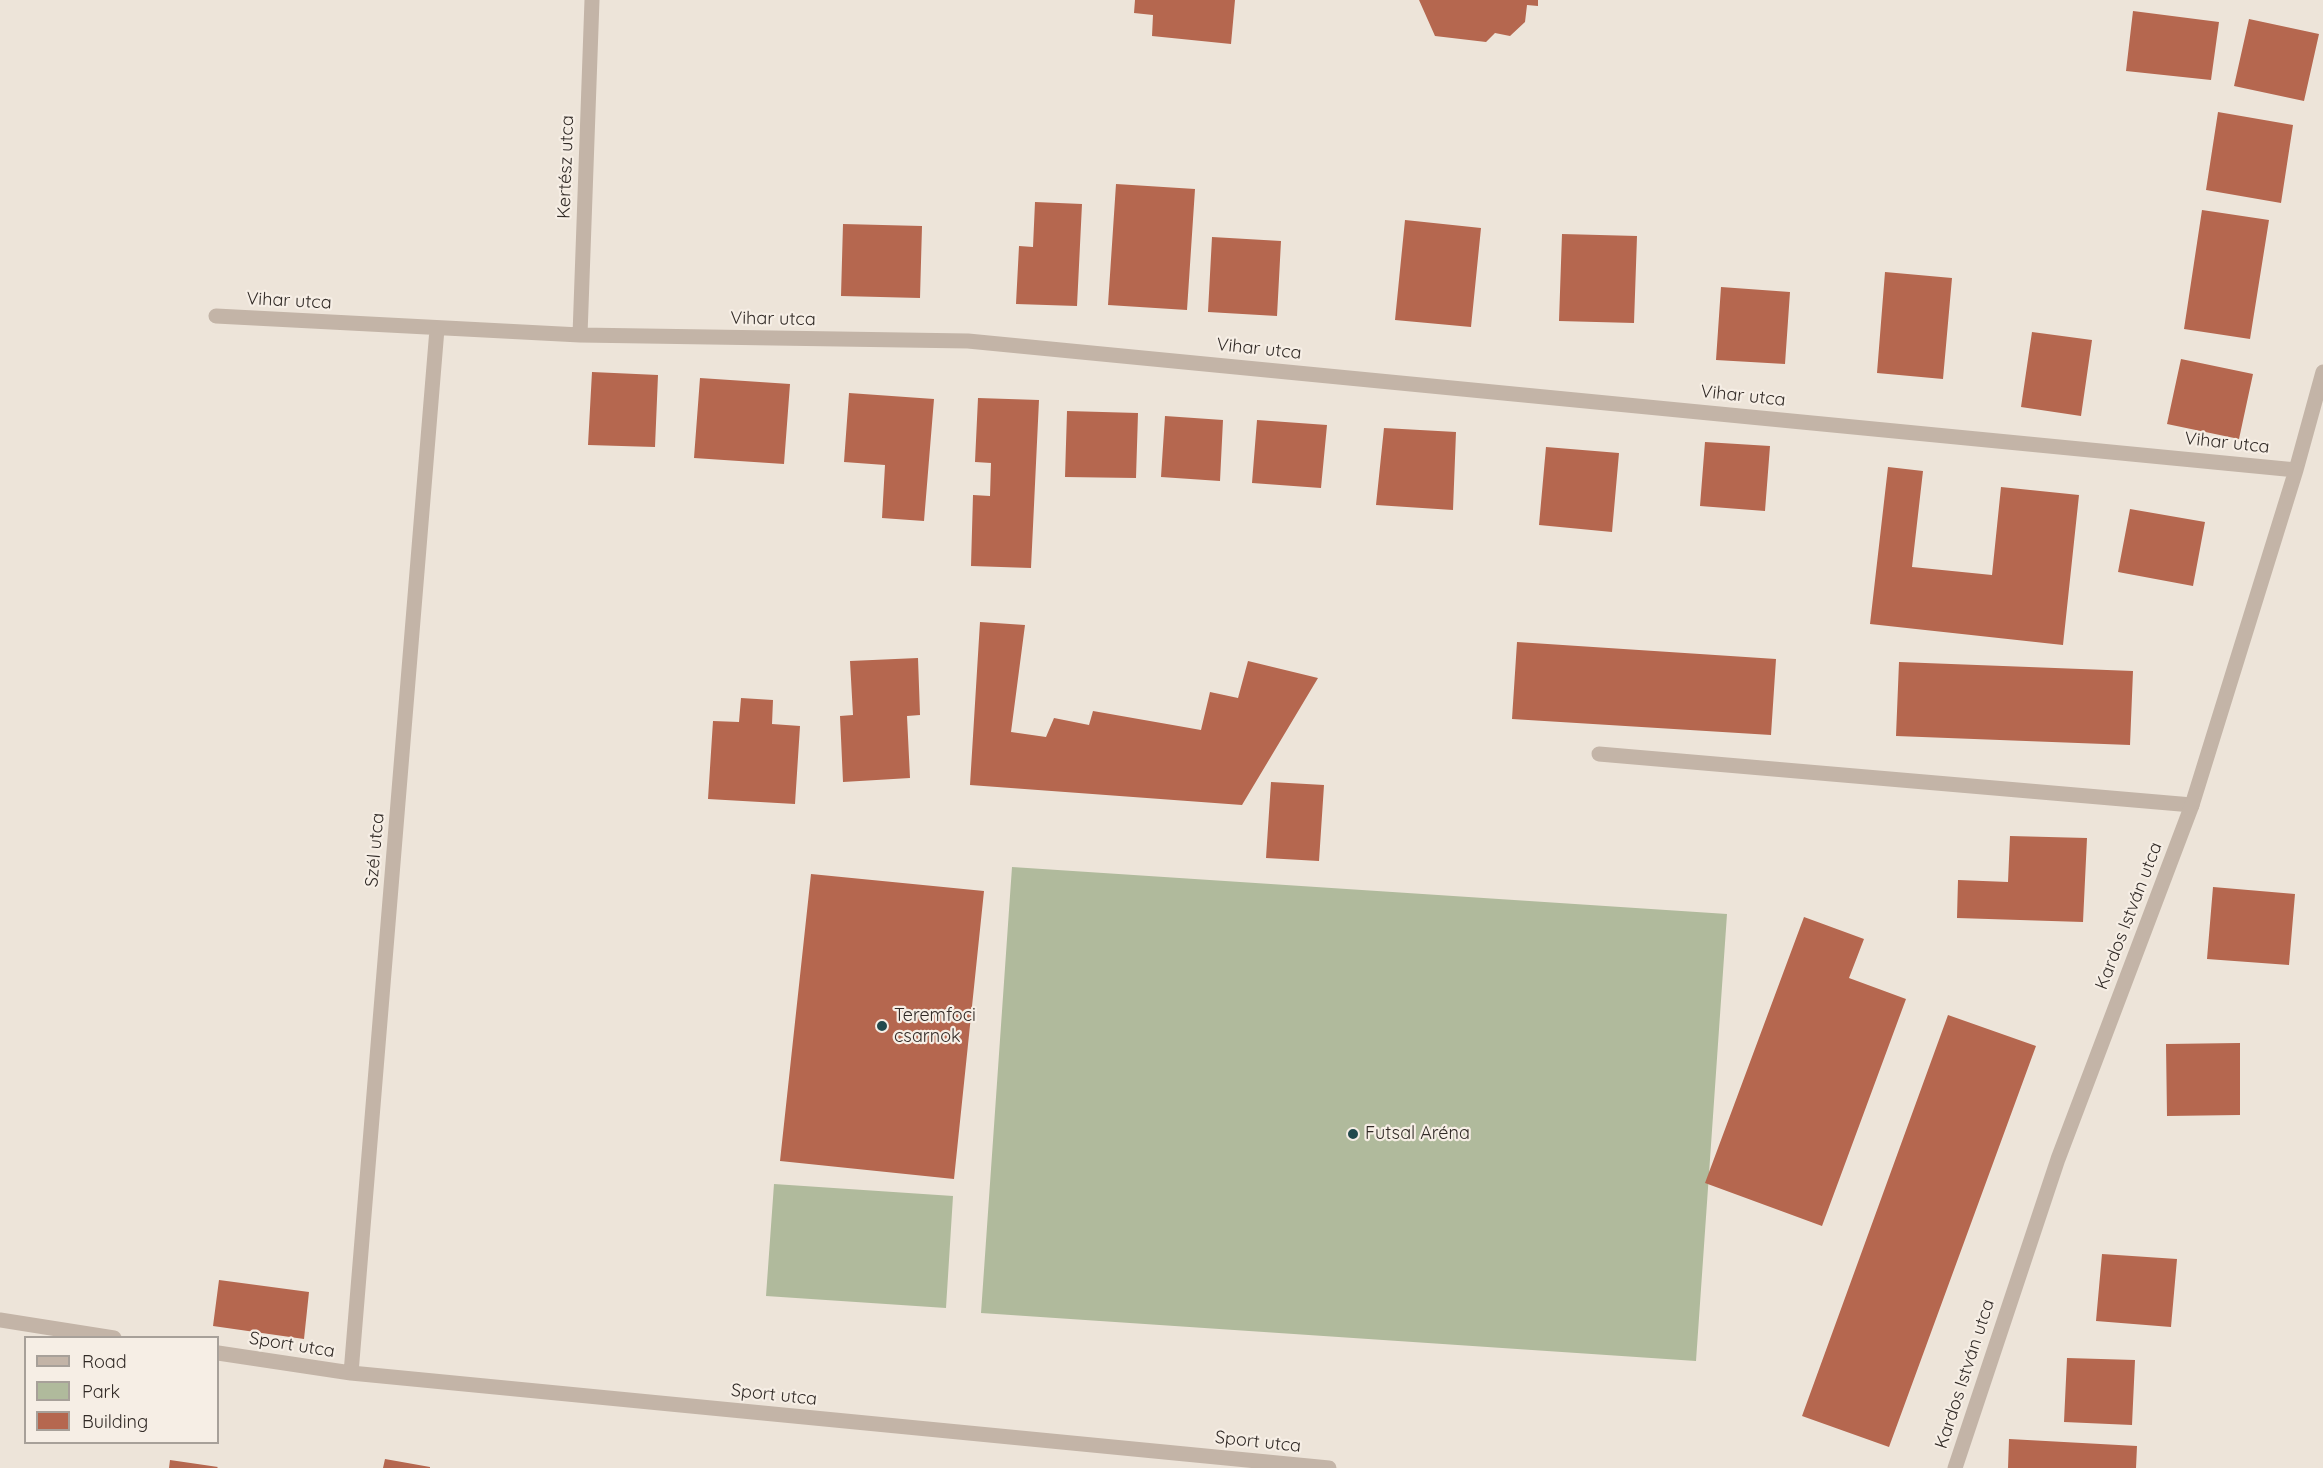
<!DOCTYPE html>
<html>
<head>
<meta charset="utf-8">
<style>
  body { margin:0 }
  #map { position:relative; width:2323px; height:1468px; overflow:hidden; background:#ede4d9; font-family:Quicksand,sans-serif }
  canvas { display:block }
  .legend { position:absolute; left:24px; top:1336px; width:195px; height:108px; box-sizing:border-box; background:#f6eee5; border:2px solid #a7a099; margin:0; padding:8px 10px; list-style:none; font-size:18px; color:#312a26 }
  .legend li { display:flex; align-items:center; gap:12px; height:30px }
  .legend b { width:30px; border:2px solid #a7a099 }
</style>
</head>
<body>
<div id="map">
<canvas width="2323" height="1468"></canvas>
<ul class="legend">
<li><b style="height:8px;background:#c3b4a7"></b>Road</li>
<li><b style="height:16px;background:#b0ba9c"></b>Park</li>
<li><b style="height:16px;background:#b5674f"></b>Building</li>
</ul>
</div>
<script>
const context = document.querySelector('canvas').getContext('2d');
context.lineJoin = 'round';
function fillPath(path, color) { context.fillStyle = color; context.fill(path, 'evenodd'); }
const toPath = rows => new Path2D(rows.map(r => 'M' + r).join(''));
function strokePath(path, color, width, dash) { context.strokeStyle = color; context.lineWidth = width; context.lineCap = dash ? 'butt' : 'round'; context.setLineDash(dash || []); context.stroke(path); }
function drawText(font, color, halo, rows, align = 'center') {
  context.font = font + ' Quicksand,sans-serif'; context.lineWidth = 4.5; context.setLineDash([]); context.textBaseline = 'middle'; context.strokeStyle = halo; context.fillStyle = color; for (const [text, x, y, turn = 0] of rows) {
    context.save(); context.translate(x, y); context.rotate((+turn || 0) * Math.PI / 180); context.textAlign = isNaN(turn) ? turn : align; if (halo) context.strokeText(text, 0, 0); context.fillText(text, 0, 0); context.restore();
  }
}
fillPath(toPath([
  [1012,867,1727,914,1696,1361,981,1313],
  [774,1184,953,1196,946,1308,766,1296]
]), '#b0ba9c');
fillPath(toPath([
  [1135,0,1235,0,1231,44,1152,36,1153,15,1134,13],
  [1419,0,1538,0,1538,6,1527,5,1525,22,1510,36,1495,33,1486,42,1435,36],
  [2133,11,2219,22,2211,80,2126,71],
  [2249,19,2319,34,2304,101,2234,86],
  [2218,112,2293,125,2281,203,2206,190],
  [1116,184,1195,189,1187,310,1108,305],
  [1035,202,1082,204,1077,306,1016,304,1019,246,1033,247],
  [2202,210,2269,220,2250,339,2184,329],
  [1405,220,1481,228,1471,327,1395,320],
  [843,224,922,226,920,298,841,296],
  [1562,234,1637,236,1634,323,1559,321],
  [1212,237,1281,241,1277,316,1208,312],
  [1885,272,1952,278,1943,379,1877,373],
  [1721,287,1790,292,1785,364,1716,360],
  [2032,332,2092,340,2081,416,2021,407],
  [2181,359,2253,374,2239,439,2167,424],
  [592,372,658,375,655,447,588,445],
  [700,378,790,384,784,464,694,458],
  [849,393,934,399,924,521,882,518,885,465,844,462],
  [978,398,1039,400,1031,568,971,566,973,495,990,496,991,463,975,462],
  [1067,411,1138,413,1136,478,1065,477],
  [1165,416,1223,420,1220,481,1161,477],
  [1257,420,1327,425,1321,488,1252,483],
  [1384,428,1456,432,1453,510,1376,505],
  [1705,442,1770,446,1765,511,1700,506],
  [1546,447,1619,453,1612,532,1539,525],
  [1888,467,1923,471,1912,567,1992,575,2001,487,2079,495,2063,645,1870,624],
  [2130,509,2205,522,2193,586,2118,572],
  [980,622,1025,625,1011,732,1046,737,1054,718,1089,725,1093,711,1201,730,1210,692,1238,698,1248,661,1318,678,1242,805,970,785],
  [1517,642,1776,659,1771,735,1512,719],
  [918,658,920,715,907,716,910,778,843,782,840,716,853,715,850,661],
  [1899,662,2133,671,2130,745,1896,736],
  [741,698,773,700,772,724,800,726,795,804,708,799,713,721,739,722],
  [1271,782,1324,785,1319,861,1266,858],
  [2010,836,2087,838,2083,922,1957,918,1958,880,2008,882],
  [811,874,984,891,954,1179,780,1161],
  [2213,887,2295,894,2289,965,2207,959],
  [1804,917,1864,939,1849,978,1906,999,1822,1226,1705,1183],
  [1948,1015,2036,1046,1889,1447,1802,1416],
  [2240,1043,2240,1115,2167,1116,2166,1044],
  [2102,1254,2177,1259,2171,1327,2096,1321],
  [219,1280,309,1292,304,1339,213,1326],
  [2067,1358,2135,1360,2132,1425,2064,1422],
  [2009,1439,2137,1446,2136,1468,2008,1468],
  [385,1459,430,1467,430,1468,383,1468],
  [170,1460,218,1467,217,1468,169,1468]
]), '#b5674f');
strokePath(toPath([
  [1599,754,2192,805]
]), '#c3b4a7', 15);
strokePath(toPath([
  [216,316,580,335,968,341,2296,470],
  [580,335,592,0],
  [0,1320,114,1338],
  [218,1353,351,1373,1329,1468],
  [351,1373,437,329],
  [1955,1468,2058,1159,2192,805,2296,470,2323,372]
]), '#c3b4a7', 15);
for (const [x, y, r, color] of [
  [882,1026,6,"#224a4d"],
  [1353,1134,6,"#224a4d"]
]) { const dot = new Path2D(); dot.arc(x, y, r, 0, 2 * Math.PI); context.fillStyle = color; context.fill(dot); strokePath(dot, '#f6eee5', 2); }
drawText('18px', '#312a26', '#f6eee5', [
  ["Kertész utca",566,167,-88],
  ["Vihar utca",289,301,3],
  ["Vihar utca",773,319,1],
  ["Vihar utca",1259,349,6],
  ["Vihar utca",1743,396,6],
  ["Vihar utca",2227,443,6],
  ["Szél utca",375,850,-85],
  ["Kardos István utca",2129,916,-69],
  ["Sport utca",292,1345,9],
  ["Kardos István utca",1965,1374,-72],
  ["Sport utca",774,1395,6],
  ["Sport utca",1258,1442,6]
]);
drawText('18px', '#312a26', '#f6eee5', [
  ["Teremfoci",894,1016],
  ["csarnok",894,1037],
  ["Futsal Aréna",1365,1134]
], 'left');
</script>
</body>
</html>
